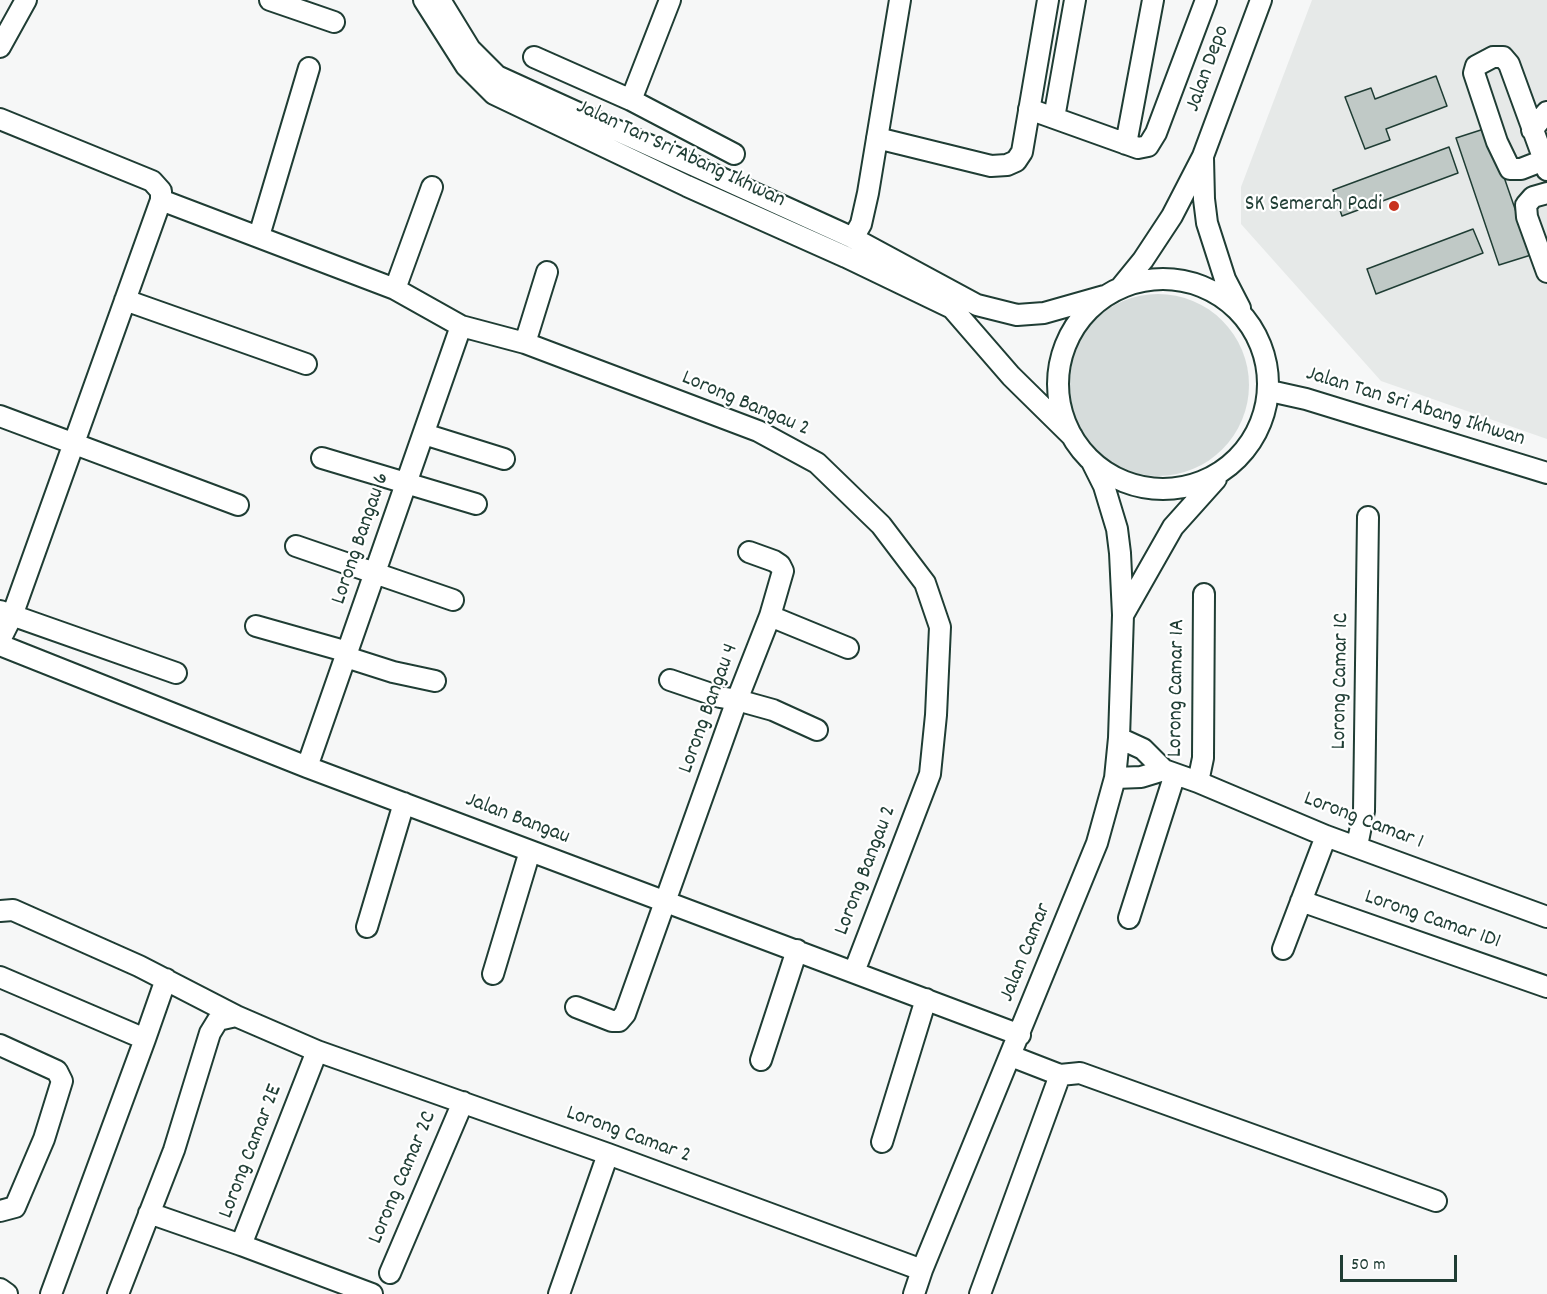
<!DOCTYPE html>
<html>
<head>
<meta charset="utf-8">
<style>
  body { margin:0 }
  #map { position:relative; width:1547px; height:1294px; overflow:hidden; background:#f6f7f7; font-family:Dekko,sans-serif }
  canvas { display:block }
  .scale { position:absolute; left:1340px; top:1255px; width:117px; height:27px; box-sizing:border-box; border:3px solid #1f3d34; border-top:0; padding-left:8px; font-size:18px; line-height:21px; white-space:nowrap; color:#1f3d34; -webkit-text-stroke:4px #fff; paint-order:stroke }
</style>
</head>
<body>
<div id="map">
<canvas width="1547" height="1294"></canvas>
<div class="scale">50 m</div>
</div>
<script>
const context = document.querySelector('canvas').getContext('2d');
context.lineJoin = 'round';
function fillPath(path, color) { context.fillStyle = color; context.fill(path, 'evenodd'); }
const toPath = rows => new Path2D(rows.map(r => 'M' + r).join(''));
function strokePath(path, color, width, dash) { context.strokeStyle = color; context.lineWidth = width; context.lineCap = dash ? 'butt' : 'round'; context.setLineDash(dash || []); context.stroke(path); }
function drawText(font, color, halo, rows, align = 'center') {
  context.font = font + ' Dekko,sans-serif'; context.lineWidth = 4.5; context.setLineDash([]); context.textBaseline = 'middle'; context.strokeStyle = halo; context.fillStyle = color; for (const [text, x, y, turn = 0] of rows) {
    context.save(); context.translate(x, y); context.rotate((+turn || 0) * Math.PI / 180); context.textAlign = isNaN(turn) ? turn : align; if (halo) context.strokeText(text, 0, 0); context.fillText(text, 0, 0); context.restore();
  }
}
fillPath(toPath([
  [1312,0,1547,0,1547,439,1381,381,1241,224,1241,187]
]), '#e6e9e8');
fillPath(toPath([
  '1067 385a91 91 0 1 1 182 0a91 91 0 1 1-182 0Z'
]), '#d6dcdb');
const building = toPath([
  [1436,76,1447,106,1386,129,1390,140,1365,149,1345,97,1371,88,1375,99,1436,76],
  [1487,128,1531,255,1499,265,1456,138,1487,128],
  [1449,147,1458,173,1342,216,1333,190,1449,147],
  [1473,229,1483,253,1376,294,1367,269,1473,229]
]);
fillPath(building, '#c0c9c6');
strokePath(building, '#1f3d34', 1.5);
const minor = toPath([
  [270,0,334,22],
  [424,0,466,66,494,94,687,186,846,257,952,308,1011,376,1072,436],
  [440,0,470,49,497,76,853,238,977,305,1017,315,1044,313,1104,296],
  [0,47,26,0],
  [534,57,631,100,734,154],
  [631,100,670,0],
  [1029,109,1138,148,1148,146,1156,133,1206,0],
  [1054,118,1075,0],
  [0,119,152,181,161,191,161,200,12,616,0,640],
  [1532,130,1547,112],
  [877,138,991,166,1007,165,1016,161,1022,152,1048,0],
  [1126,144,1153,0],
  [1203,158,1204,199,1207,223,1225,279,1240,308],
  [1544,160,1521,169,1510,169,1497,142,1474,73,1476,66,1493,57,1503,57,1509,64,1544,160,1547,170],
  [1547,193,1533,197,1526,205,1527,217,1547,272],
  [161,200,395,289,461,326,525,343,758,431,817,463,881,525,925,583,940,627,936,715,930,774,854,972],
  [259,236,309,68],
  [853,238,861,224,868,193,900,0],
  '1058 384a105 105 0 1 1 210 0a105 105 0 1 1-210 0Z',
  [1121,287,1143,260,1172,216,1203,156,1261,0],
  [395,289,432,187],
  [125,300,306,364],
  [525,343,547,272],
  [1270,391,1306,399,1547,473],
  [0,416,238,505],
  [424,434,504,459],
  [322,458,476,504],
  [296,546,453,600],
  [0,611,176,673],
  [1123,615,1173,527,1216,479],
  [770,616,848,648],
  [256,626,348,652],
  [0,645,307,767,1020,1035],
  [346,657,393,672,435,681],
  [670,680,720,697,737,700,773,710,817,730],
  [1119,738,1143,749,1164,770,1198,782,1326,836,1547,917],
  [307,767,461,326],
  [1115,778,1141,777,1164,770],
  [1198,782,1203,758,1204,594],
  [1357,846,1364,811,1368,517],
  [1301,901,1547,987],
  [0,911,13,910,139,966,236,1016],
  [1129,918,1175,774],
  [367,927,404,803],
  [1283,949,1326,836],
  [493,974,530,851],
  [0,977,145,1039],
  [576,1007,612,1021,619,1021,625,1014,737,700,770,616,783,571,780,565,774,561,749,552],
  [0,1045,57,1071,62,1081,44,1139,15,1207,0,1211],
  [1011,1056,1060,1075,1080,1073,1436,1201],
  [761,1060,797,950],
  [882,1142,926,999],
  [149,1213,241,1245,317,1051],
  [241,1245,372,1294],
  [390,1273,463,1102],
  [0,1289,7,1294],
  [51,1294,145,1039,166,979],
  [118,1294,174,1150,210,1033,218,1020,236,1016,317,1051,608,1154,922,1270],
  [559,1294,608,1154],
  [914,1294,922,1270,1097,843,1115,778,1119,738,1123,615,1120,553,1117,529,1104,486,1092,462],
  [980,1294,1060,1075]
]);
strokePath(minor, '#1f3d34', 24);
strokePath(minor, '#fff', 20);
for (const [x, y, r, color] of [
  [1394,206,6,"#c8321e"]
]) { const dot = new Path2D(); dot.arc(x, y, r, 0, 2 * Math.PI); context.fillStyle = color; context.fill(dot); strokePath(dot, '#fff', 2); }
drawText('22px', '#1f3d34', '#fff', [
  ["Jalan Depo",1209,69,-70],
  ["Jalan Tan Sri Abang Ikhwan",680,155,25],
  ["Lorong Bangau 2",745,405,23],
  ["Jalan Tan Sri Abang Ikhwan",1415,408,17],
  ["Lorong Bangau 6",362,539,-71],
  ["Lorong Camar 1C",1342,681,-89],
  ["Lorong Camar 1A",1178,688,-89],
  ["Lorong Bangau 4",710,709,-70],
  ["Jalan Bangau",517,820,21],
  ["Lorong Camar 1",1363,822,21],
  ["Lorong Bangau 2",867,871,-69],
  ["Lorong Camar 1D1",1432,921,19],
  ["Jalan Camar",1027,953,-68],
  ["Lorong Camar 2",628,1136,20],
  ["Lorong Camar 2E",252,1152,-69],
  ["Lorong Camar 2C",404,1178,-67]
]);
drawText('22px', '#1f3d34', '#fff', [
  ["SK Semerah Padi",1382,206]
], 'right');
</script>
</body>
</html>
